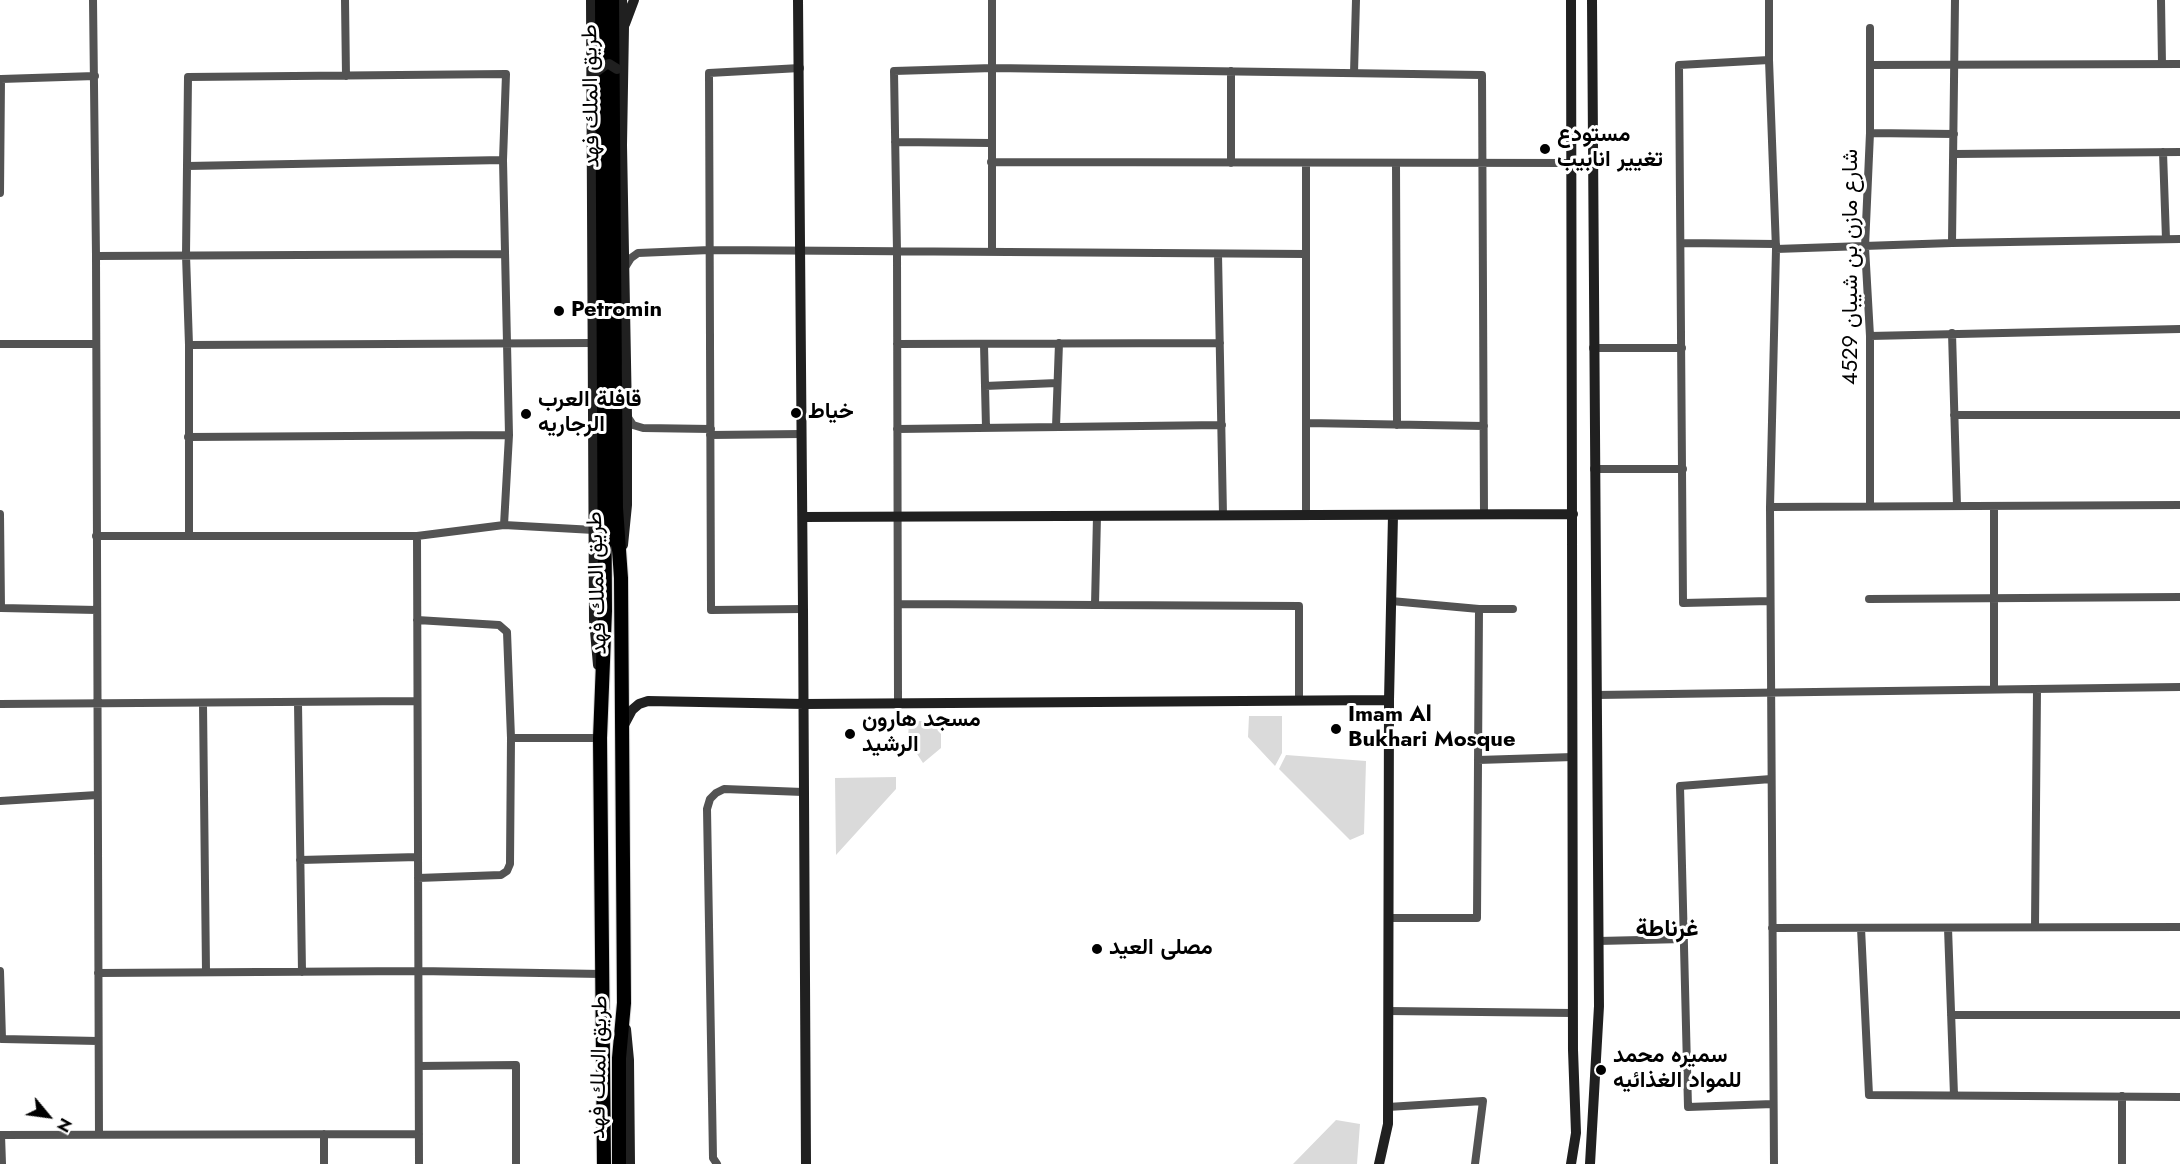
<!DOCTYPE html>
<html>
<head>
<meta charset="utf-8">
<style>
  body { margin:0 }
  #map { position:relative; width:2180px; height:1164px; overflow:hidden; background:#fff; font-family:Jost,sans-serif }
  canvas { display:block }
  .north { position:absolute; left:18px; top:1086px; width:60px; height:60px; -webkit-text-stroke:4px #fff; paint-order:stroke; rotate:119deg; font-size:16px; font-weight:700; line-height:24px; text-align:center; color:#000 }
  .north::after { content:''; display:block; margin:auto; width:21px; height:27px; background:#000; clip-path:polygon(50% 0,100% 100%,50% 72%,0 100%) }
</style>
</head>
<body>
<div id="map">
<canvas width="2180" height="1164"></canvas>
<div class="north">N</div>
</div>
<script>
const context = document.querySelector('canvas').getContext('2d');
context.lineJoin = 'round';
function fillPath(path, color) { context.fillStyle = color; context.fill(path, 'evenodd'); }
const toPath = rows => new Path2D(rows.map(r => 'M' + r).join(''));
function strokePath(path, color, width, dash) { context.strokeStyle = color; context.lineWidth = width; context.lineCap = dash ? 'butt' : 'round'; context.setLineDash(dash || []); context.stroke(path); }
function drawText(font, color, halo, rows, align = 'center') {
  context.font = font + ' Jost,Vazirmatn,sans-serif'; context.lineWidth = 6; context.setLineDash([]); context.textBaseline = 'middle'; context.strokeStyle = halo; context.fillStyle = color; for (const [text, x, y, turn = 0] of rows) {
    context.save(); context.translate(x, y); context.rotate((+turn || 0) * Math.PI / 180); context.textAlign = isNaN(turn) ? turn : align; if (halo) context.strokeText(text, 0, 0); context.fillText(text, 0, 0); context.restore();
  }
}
fillPath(toPath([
  [1249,716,1282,716,1282,753,1275,766,1248,737],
  [909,721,941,721,941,748,923,763,908,740],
  [1286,755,1366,761,1364,834,1350,840,1279,769],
  [896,777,896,789,836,855,835,778],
  [1336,1120,1360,1124,1357,1164,1293,1164]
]), '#dadada');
const highway = toPath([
  [602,0,605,611,600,738,604,1164],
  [612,0,616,508,621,578,624,1003,619,1058,619,1164]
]);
strokePath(highway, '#dbdbdb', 16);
strokePath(toPath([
  [93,0,96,256,99,1135],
  [345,0,346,76],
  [1769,0,1769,60,1776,249,1770,507,1774,1164],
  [2161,0,2162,64],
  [1870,28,1870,133,1865,247,1870,336,1870,506],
  [1769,60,1679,65,1683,603,1770,601],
  [1870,65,2180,64],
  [800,68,709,73,711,610,803,609],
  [1354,73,1356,0],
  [1870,133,1954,134],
  [895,142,991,143],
  [2163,152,2166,239],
  [1954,154,2180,152],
  [991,162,1571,163],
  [1231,163,1231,71],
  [1306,163,1306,515],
  [1396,163,1397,425],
  [187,166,503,160],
  [0,193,1,79,95,76],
  [1681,243,1776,244],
  [1952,243,1955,0],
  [1776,249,1952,243,2180,239],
  [992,252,992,0],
  [1218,254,1223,515],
  [96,256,505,254],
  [626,266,631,258,638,253,710,250,1306,254],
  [1952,333,1957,506],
  [1870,336,2180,329],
  [0,344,96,344],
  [897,344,1220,343],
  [984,344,986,428],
  [189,345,593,343],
  [1593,348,1682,348],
  [985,386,1057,383],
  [1954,415,2180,415],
  [627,416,633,425,643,428,711,429],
  [1306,423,1484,426],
  [1056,427,1059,343],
  [897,429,1222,425],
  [710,435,802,434],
  [188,437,509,435],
  [1594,469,1683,469],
  [1994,506,1994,689],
  [1770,507,2180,505],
  [0,514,1,608,97,610],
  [96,536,417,536,504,525,594,530],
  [189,536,189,345,186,255,188,77,506,74,503,160,509,435,504,525],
  [417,536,419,1164],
  [1869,599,2180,597],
  [898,604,1299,606,1299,701],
  [1095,605,1097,516],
  [1479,609,1513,609],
  [417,620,499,625,507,632,511,738,510,864,507,871,501,875,418,878],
  [1596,695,2180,687],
  [298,703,302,972],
  [898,703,897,252,894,71,993,68,1482,75,1484,514],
  [0,704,417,701],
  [203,704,206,972],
  [511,738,600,738],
  [1478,760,1573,757],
  [1771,779,1680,786,1688,1107,1773,1104],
  [0,801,97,795],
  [300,860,418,857],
  [1389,918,1477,918,1479,609,1391,601],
  [2035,927,2037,689],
  [1772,928,2180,927],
  [1861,928,1869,1095,2180,1097],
  [1948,928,1954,1095],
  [1598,941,1684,939],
  [0,971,2,1039,98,1041],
  [98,973,418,971,602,974],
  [1388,1011,1573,1013],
  [1951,1015,2180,1015],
  [419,1066,516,1065,516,1164],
  [1388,1107,1483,1101,1475,1164],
  [324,1134,324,1164],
  [0,1135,419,1134],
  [1,1135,2,1164],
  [717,1164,713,1158,707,809,710,799,716,793,724,789,803,792],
  [2122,1164,2122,1096]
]), '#535353', 8);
strokePath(toPath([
  [591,0,594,620,598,665],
  [622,0,624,27,622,145,627,416,627,505,623,545],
  [798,0,803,609,806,1164],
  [1571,0,1573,1050,1576,1133,1571,1164],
  [625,24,634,0],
  [803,517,1573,514],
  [623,727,632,710,639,704,648,701,804,704,1389,700],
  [626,1029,629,1060,630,1164],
  [1379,1164,1388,1124,1389,700,1393,515],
  [1590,1164,1599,1006,1592,0]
]), '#202020', 10);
strokePath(highway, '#000', 14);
strokePath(toPath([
  [597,71,605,65,609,64,617,69]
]), '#202020', 10);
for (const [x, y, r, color] of [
  [1545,149,6,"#000"],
  [559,311,6,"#000"],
  [796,413,6,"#000"],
  [526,414,6,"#000"],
  [1336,729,6,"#000"],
  [850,734,6,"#000"],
  [1097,949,6,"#000"],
  [1601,1070,6,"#000"]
]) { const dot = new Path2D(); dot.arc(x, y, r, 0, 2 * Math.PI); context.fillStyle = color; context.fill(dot); strokePath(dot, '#fff', 2); }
drawText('22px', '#000', '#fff', [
  ["طريق الملك فهد",592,96,-91],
  ["شارع مازن بن شيبان 4529",1852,267,-90],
  ["طريق الملك فهد",598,583,-92],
  ["طريق الملك فهد",600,1067,-89]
]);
drawText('bold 22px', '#000', '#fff', [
  ["مستودع",1557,136],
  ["تغيير انابيب",1557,161],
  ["Petromin",571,311],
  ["قافلة العرب",538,401],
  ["الرجاريه",538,426],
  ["خياط",808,413],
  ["Imam Al",1348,716],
  ["Bukhari Mosque",1348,741],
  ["مسجد هارون",862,721],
  ["الرشيد",862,746],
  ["مصلى العيد",1109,949],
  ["سميره محمد",1613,1057],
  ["للمواد الغذائيه",1613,1082]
], 'left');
drawText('bold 24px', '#000', '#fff', [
  ["غرناطة",1667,930]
]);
</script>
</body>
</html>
